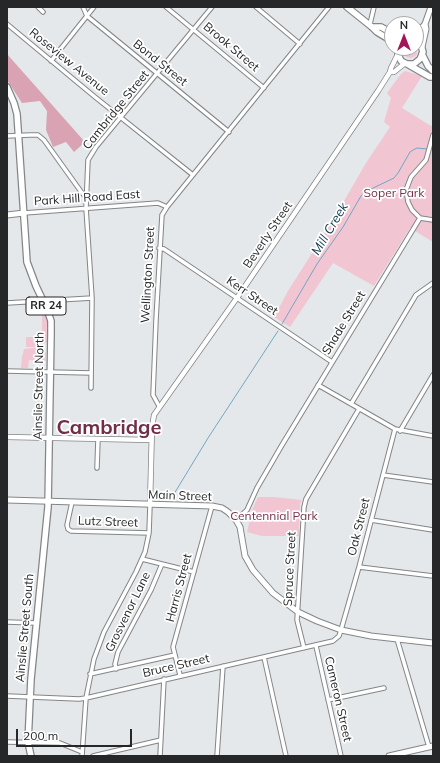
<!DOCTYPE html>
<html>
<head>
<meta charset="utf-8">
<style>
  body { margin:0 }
  #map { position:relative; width:440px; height:763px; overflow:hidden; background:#e4e8ea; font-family:Mulish,sans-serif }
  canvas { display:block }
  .frame { position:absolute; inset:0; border:8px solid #252728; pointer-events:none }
  .north { position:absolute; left:384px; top:16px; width:40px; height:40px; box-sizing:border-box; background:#fff; border:1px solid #a8a9a9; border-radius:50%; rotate:0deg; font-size:11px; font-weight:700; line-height:16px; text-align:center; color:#252728 }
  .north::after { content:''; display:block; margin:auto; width:14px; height:18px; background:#a41558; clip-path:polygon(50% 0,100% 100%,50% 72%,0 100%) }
  .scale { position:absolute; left:16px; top:729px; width:116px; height:18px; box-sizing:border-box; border:2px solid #252728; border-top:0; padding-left:5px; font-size:12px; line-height:14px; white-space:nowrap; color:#252728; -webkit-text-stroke:3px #fff; paint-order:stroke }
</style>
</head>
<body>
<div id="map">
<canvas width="440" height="763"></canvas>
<div class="frame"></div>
<div class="north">N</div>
<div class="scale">200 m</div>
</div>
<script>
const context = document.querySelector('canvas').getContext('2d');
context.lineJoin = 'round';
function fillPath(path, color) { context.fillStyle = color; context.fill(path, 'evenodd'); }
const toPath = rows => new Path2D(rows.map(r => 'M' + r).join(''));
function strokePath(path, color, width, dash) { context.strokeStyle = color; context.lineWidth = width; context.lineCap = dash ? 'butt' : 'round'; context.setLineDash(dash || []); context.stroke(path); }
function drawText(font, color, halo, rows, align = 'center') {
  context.font = font + ' Mulish,sans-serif'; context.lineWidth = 3.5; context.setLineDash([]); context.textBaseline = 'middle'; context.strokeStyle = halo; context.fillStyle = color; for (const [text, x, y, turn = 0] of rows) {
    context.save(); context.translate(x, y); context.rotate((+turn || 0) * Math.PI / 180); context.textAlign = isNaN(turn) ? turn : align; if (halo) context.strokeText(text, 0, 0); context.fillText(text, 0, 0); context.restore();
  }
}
fillPath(toPath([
  [405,48,416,48,417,53,416,56,411,58,406,57,404,51],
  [405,71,422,76,402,108,431,126,433,124,433,242,410,228,374,286,333,263,290,327,274,317,288,291,333,220,366,163,390,127,384,122,391,98,387,93,401,74],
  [41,305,43,308,47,319,47,342,34,347,26,347,26,337,39,337,40,335,42,334,42,312,40,311,39,308,31,308,31,311,30,310,31,306],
  [40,347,46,352,46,361,29,360,28,368,21,368,22,356,23,354,24,349],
  [258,497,274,497,302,500,300,504,299,536,262,536,247,532,252,510]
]), '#f1c5d1');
fillPath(toPath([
  [7,54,85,142,74,152,66,142,53,147,46,130,47,111,40,101,22,103,7,80]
]), '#daa3b3');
strokePath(toPath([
  [432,150,433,150],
  [282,324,317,264,343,227,361,196,371,189,394,178,398,173,410,152,413,150,417,148,427,149],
  [174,494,208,438,278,331]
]), '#74a6c3', 1);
const minor = toPath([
  [38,7,43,12],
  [83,7,87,16,229,132],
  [166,7,264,88],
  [256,7,300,44],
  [7,24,95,97,193,175],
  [370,24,374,7],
  [51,61,94,7],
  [7,136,30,135,38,135,44,140,82,193,87,197],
  [24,213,158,203,167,207],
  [420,218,412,210,408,202,406,190,411,177,426,160,433,135],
  [420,218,433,220],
  [159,248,164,249,332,362],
  [7,303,92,298],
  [7,371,91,373],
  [318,385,395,429,433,436],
  [91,388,92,298,86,208,88,160,96,147,212,7],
  [351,404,416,295,433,283],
  [159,406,153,395,156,320,162,215,167,207,329,7],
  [400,431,433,375],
  [97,468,98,439],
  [383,475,433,482],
  [72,502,67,525,68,529,71,531,149,533],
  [236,520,247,510,257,488,282,445,420,218],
  [371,520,433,530],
  [142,559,194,572],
  [359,567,433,576],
  [7,622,36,623],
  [397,639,429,747],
  [316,646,341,756],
  [304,648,297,620,304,507,306,499,359,409],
  [264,657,286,756],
  [116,669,115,664,118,652,151,590,162,564],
  [90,674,175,655],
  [180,675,173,647,212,506],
  [7,696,79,699,86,698,333,641,339,636,341,630,359,567,395,429],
  [328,700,384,688],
  [7,742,60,743,82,752],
  [82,756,86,698,94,659,104,632,136,572,145,552,149,533,150,505],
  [93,756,161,740],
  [160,756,164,679],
  [217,756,223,666]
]);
const tertiary = toPath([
  [390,72,394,72,404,64],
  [7,437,151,440],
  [150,505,152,427,154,415,239,295,378,91,390,72,391,68,398,54]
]);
const secondary = toPath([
  [416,35,425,24,431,7],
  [422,47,426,29,425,24],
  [7,215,24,213],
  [7,500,212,506,222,508,228,512,236,520,240,527,245,556,253,570,273,593,298,612,317,621,341,630,371,636,433,643],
  [389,756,433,746]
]);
const primary = toPath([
  [347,7,372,27,377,32,392,41],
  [372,27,381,27,392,33],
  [399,48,398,54,401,61,407,64,414,64,420,59,423,52,421,45,416,40],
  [422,54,428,66,433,71],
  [409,65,430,77,433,77],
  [7,87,14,103,17,114,27,262,36,286,47,309,51,321,51,333,48,507,31,679,28,742,31,756]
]);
strokePath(minor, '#838688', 5.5);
strokePath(tertiary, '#838688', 6);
strokePath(secondary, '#838688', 7);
strokePath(primary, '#838688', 8);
strokePath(minor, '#fff', 3.5);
strokePath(tertiary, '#fff', 4.5);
strokePath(secondary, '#fff', 5);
strokePath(primary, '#fff', 5.5);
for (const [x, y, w] of [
  [46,306,40]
]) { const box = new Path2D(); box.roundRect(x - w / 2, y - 9, w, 18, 3); context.fillStyle = '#fff'; context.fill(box); strokePath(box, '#252728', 1); }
drawText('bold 11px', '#252728', null, [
  ["RR 24",46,306]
]);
drawText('12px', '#252728', '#fff', [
  ["Brook Street",231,47,40],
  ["Roseview Avenue",69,62,39],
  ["Bond Street",160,63,39],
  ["Cambridge Street",116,110,-51],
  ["Park Hill Road East",87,198,-4],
  ["Beverly Street",268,235,-56],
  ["Wellington Street",148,275,-87],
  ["Kerr Street",252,296,34],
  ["Shade Street",344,323,-59],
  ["Ainslie Street North",39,386,-89],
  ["Main Street",180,496,2],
  ["Lutz Street",108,522,2],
  ["Oak Street",359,527,-76],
  ["Spruce Street",290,569,-87],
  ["Harris Street",179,588,-75],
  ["Grosvenor Lane",128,612,-64],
  ["Ainslie Street South",25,628,-85],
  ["Bruce Street",176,666,-13],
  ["Cameron Street",338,699,77]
]);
drawText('12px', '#743149', '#fff', [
  ["Soper Park",394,193],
  ["Centennial Park",274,516]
]);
drawText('italic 13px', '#103a4f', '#fff', [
  ["Mill Creek",330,229,-59]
]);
drawText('bold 20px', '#722e47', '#fff', [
  ["Cambridge",109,428]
]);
</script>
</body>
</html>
